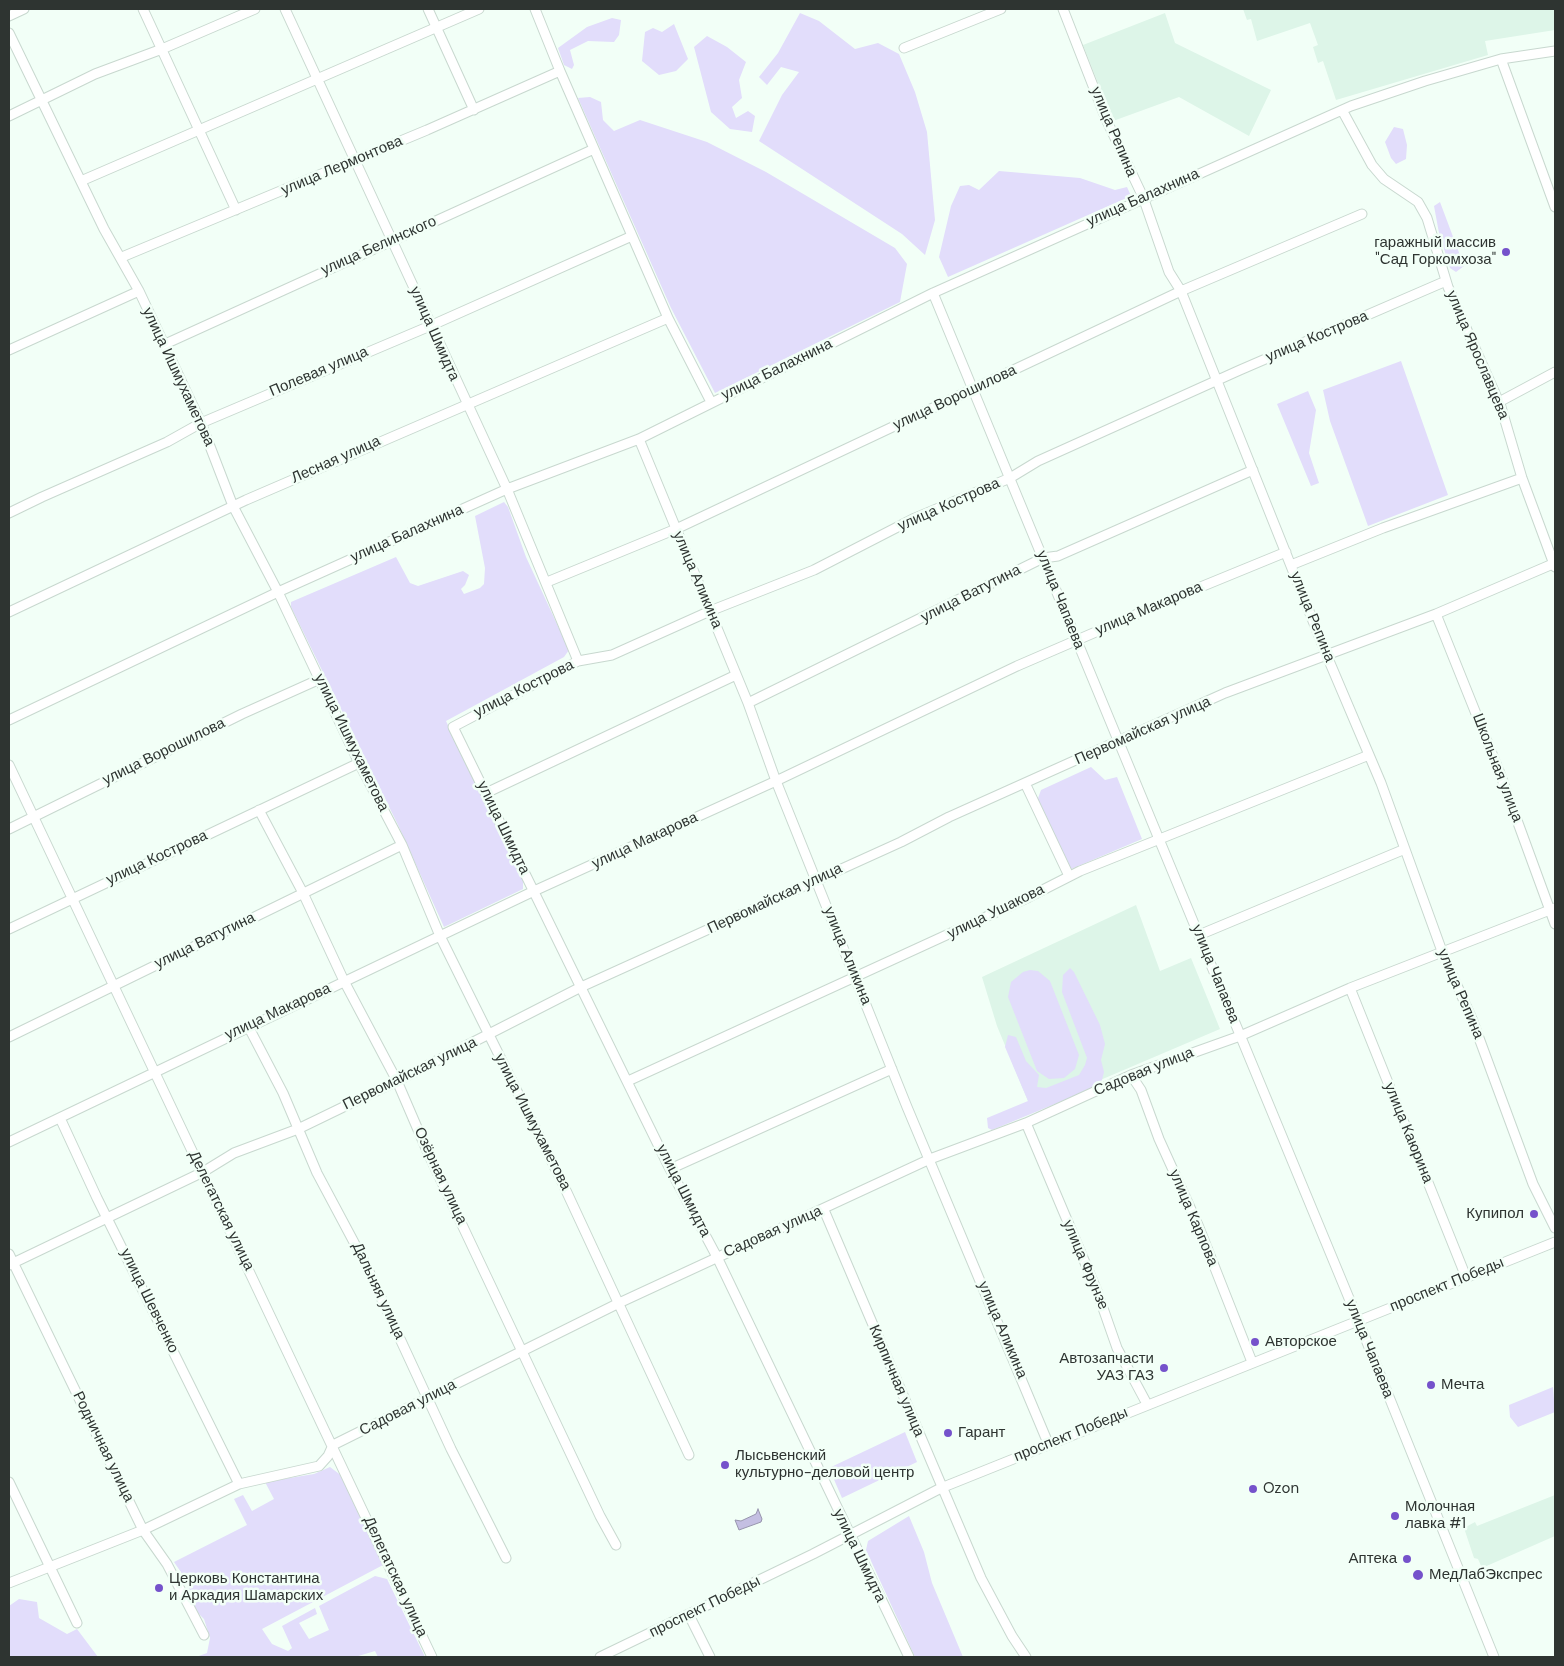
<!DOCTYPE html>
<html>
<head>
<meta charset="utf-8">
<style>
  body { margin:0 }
  #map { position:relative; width:1564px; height:1666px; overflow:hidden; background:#f2fff7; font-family:"DM Sans",sans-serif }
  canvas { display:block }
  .frame { position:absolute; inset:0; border:10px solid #2e3431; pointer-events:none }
</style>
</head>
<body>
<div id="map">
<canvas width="1564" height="1666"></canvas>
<div class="frame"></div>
</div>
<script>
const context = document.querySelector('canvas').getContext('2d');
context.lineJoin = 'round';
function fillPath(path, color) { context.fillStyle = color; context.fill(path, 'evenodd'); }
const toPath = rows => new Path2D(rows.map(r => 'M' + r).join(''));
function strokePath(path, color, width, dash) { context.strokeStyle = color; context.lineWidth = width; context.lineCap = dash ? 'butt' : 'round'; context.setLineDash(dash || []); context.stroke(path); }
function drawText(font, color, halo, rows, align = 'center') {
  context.font = font + ' "DM Sans",sans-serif'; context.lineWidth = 5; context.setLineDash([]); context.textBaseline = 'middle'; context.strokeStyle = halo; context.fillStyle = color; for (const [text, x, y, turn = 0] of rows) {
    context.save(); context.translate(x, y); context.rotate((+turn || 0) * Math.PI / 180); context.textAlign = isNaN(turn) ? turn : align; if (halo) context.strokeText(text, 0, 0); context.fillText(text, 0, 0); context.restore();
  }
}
fillPath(toPath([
  [1243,9,1555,9,1555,30,1485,41,1488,55,1336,100,1323,61,1318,63,1313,47,1318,45,1310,23,1257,41,1251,19,1247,20],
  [1165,13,1175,43,1271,90,1249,136,1179,97,1113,121,1083,45],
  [1136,905,1160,971,1191,958,1220,1029,1037,1107,1028,1101,997,1026,982,977],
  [1555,1495,1555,1536,1482,1568,1478,1559,1474,1558,1464,1528,1475,1522,1477,1526]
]), '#ddf5e8');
fillPath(toPath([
  [800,13,819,21,855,49,878,43,899,54,915,92,927,132,935,220,925,255,902,234,759,141,782,95,799,72,781,67,767,85,759,77,778,53],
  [612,18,621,20,619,35,614,42,588,41,570,50,574,65,572,69,564,65,558,48,587,27],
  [674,24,688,59,676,71,659,75,642,61,645,32,653,28,662,32],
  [707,36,727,47,746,62,739,80,742,98,732,107,736,118,748,111,755,116,752,132,730,129,711,112,694,47],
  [590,97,601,102,603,120,614,131,640,120,707,142,766,172,895,248,907,264,900,302,715,393,671,308,578,98],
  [1394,127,1403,129,1407,145,1406,159,1396,164,1391,158,1385,142],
  [999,171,1080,178,1115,190,1127,187,1131,196,948,277,939,257,951,206,960,186,969,185,979,190],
  [1440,202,1464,266,1456,272,1450,268,1439,233,1434,206],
  [1401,361,1448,495,1368,526,1330,421,1323,390],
  [1308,391,1316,410,1309,453,1319,483,1311,486,1277,404],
  [504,502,508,507,526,557,569,650,564,657,446,721,523,880,523,889,444,927,398,825,291,607,291,602,396,557,410,583,418,586,463,571,469,575,465,585,461,589,464,594,480,588,484,584,485,568,475,516],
  [1091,767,1105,780,1117,777,1142,839,1069,870,1037,801,1041,790],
  [1070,968,1074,972,1100,1025,1105,1044,1101,1060,1104,1072,1102,1080,1096,1087,992,1130,988,1128,987,1118,1028,1101,1005,1047,1008,1035,1016,1037,1026,1061,1039,1075,1037,1087,1046,1088,1079,1075,1085,1065,1087,1058,1062,992,1063,975],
  [1030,970,1038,971,1050,981,1079,1055,1075,1069,1064,1078,1049,1079,1037,1071,1008,997,1011,982,1023,972],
  [1553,1387,1555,1412,1518,1427,1510,1417,1509,1405],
  [905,1432,917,1462,842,1498,829,1468],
  [330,1467,342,1476,383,1565,262,1629,272,1644,288,1651,292,1648,282,1626,315,1608,317,1614,299,1623,309,1639,329,1630,319,1606,375,1576,387,1579,425,1657,378,1657,375,1651,355,1657,196,1657,207,1653,210,1638,204,1619,194,1609,188,1597,187,1581,174,1562,247,1525,234,1499,243,1495,252,1511,274,1499,265,1482,314,1474],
  [909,1516,924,1552,932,1583,963,1657,915,1657,866,1550,868,1541],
  [19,1599,37,1602,39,1618,67,1634,77,1629,98,1657,11,1657,9,1656,9,1606]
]), '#e2ddfb');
const water = toPath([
  [758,1509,762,1519,761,1522,739,1530,735,1520,741,1521,756,1514,758,1509]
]);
fillPath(water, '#c4bfe2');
strokePath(water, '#9795ad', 1);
const minor = toPath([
  [143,9,236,210],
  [285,9,507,489,578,661],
  [428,9,474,110],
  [535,9,560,71,668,318,711,402],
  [1063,9,1106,119,1143,197,1169,272,1181,291,1327,656,1381,783,1443,954,1472,1019,1533,1184,1555,1228],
  [9,16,24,9],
  [9,33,104,229,139,291,201,423,233,506,278,592,359,763,402,845,440,936,563,1184,689,1455],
  [904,48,1001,9],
  [1501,59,1555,207],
  [1342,110,1372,165,1384,179,1418,202,1427,218,1448,287,1501,407,1522,478,1555,567],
  [9,116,95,74,162,49,255,9],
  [81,181,479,9],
  [122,257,427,130,560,71],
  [933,293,1358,1320,1494,1657],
  [163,345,594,149],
  [9,350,139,291],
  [1499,402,1555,372],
  [639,439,748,703,776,781,907,1107,1048,1443],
  [9,513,42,497,167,442,201,423,430,326,632,236],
  [1291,565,1383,528,1522,478],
  [547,582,676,529,1181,291,1362,214],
  [9,612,246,500,668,318],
  [1436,614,1499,771,1555,924],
  [748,703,1043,558,1058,556,1253,470],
  [9,720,278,592,507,489,639,439,933,293,1351,106,1425,81,1501,59,1555,51],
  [9,765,432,1657],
  [1025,783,1069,876],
  [486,793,736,675],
  [259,810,303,893,344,981,397,1081,428,1153,600,1516,616,1545],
  [9,829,242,714,320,679],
  [9,929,359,763],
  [1199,935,1405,849],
  [1350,988,1466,1277],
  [248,1026,283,1093,317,1173,365,1263,451,1449,506,1558],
  [9,1037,402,845],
  [1131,1075,1141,1090,1159,1139,1198,1225,1252,1362],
  [628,1081,1025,899,1080,871,1369,755],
  [60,1118,97,1198,239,1484],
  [1026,1123,1097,1291,1117,1348,1147,1404],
  [9,1142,534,891,776,781,1017,666,1186,593,1286,552],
  [670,1169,892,1069],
  [824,1210,981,1578,1012,1636,1026,1657],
  [9,1254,143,1530,167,1564,204,1635],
  [9,1265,203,1172,234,1153,298,1129,397,1081,581,987,901,842,949,817,1225,693,1436,614,1555,563],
  [9,1482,77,1623],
  [9,1583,143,1530,239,1484,319,1466,328,1456,333,1445,619,1303,930,1159,1026,1123,1131,1075,1240,1036,1350,988,1555,908],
  [689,1615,710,1657],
  [600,1657,813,1554,941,1488,1555,1242],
  [909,1657,717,1257,670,1169,453,727,578,661,612,655,710,611,814,570,915,518,1010,478,1038,461,1240,370,1446,281]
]);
strokePath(minor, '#c8d8cf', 11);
strokePath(minor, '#fff', 9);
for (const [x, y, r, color] of [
  [1506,252,5,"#7552cb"],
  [1534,1214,5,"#7552cb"],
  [1255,1342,5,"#7552cb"],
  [1164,1368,5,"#7552cb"],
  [1431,1385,5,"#7552cb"],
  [948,1433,5,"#7552cb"],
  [725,1465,5,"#7552cb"],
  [1253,1489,5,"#7552cb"],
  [1395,1516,5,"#7552cb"],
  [1407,1559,5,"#7552cb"],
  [1418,1575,6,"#7552cb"],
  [159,1588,5,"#7552cb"]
]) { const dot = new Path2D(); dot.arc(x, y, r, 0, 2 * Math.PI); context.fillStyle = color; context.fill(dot); strokePath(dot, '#f2fff7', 2); }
drawText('15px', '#2e3431', '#f2fff7', [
  ["улица Репина",1113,132,67],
  ["улица Лермонтова",342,166,-23],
  ["улица Балахнина",1143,198,-24],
  ["улица Белинского",379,246,-24],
  ["улица Шмидта",434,334,66],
  ["улица Кострова",1317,337,-23],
  ["улица Ярославцева",1477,355,67],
  ["улица Балахнина",777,370,-26],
  ["Полевая улица",319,372,-23],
  ["улица Ишмухаметова",178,377,65],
  ["улица Ворошилова",955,398,-25],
  ["Лесная улица",336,460,-24],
  ["улица Кострова",949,505,-24],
  ["улица Балахнина",407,534,-24],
  ["улица Аликина",697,580,67],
  ["улица Ватутина",971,594,-27],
  ["улица Чапаева",1060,600,68],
  ["улица Макарова",1149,609,-23],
  ["улица Репина",1312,617,68],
  ["улица Кострова",524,689,-27],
  ["Первомайская улица",1143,731,-24],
  ["улица Ишмухаметова",351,743,64],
  ["улица Ворошилова",164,752,-26],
  ["Школьная улица",1497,768,69],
  ["улица Шмидта",503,828,64],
  ["улица Макарова",645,841,-25],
  ["улица Кострова",157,858,-25],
  ["Первомайская улица",775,899,-25],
  ["улица Ушакова",996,912,-26],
  ["улица Ватутина",205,941,-26],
  ["улица Аликина",847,956,68],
  ["улица Чапаева",1215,974,68],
  ["улица Репина",1460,994,67],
  ["улица Макарова",278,1012,-25],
  ["Садовая улица",1144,1072,-22],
  ["Первомайская улица",410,1074,-26],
  ["улица Ишмухаметова",532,1122,63],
  ["улица Каюрина",1408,1133,68],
  ["Озёрная улица",440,1176,65],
  ["улица Шмидта",683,1191,63],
  ["Делегатская улица",221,1211,64],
  ["улица Карпова",1193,1218,67],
  ["Садовая улица",773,1232,-24],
  ["улица Фрунзе",1085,1265,67],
  ["проспект Победы",1447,1285,-22],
  ["Дальняя улица",378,1291,65],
  ["улица Шевченко",149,1301,64],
  ["улица Аликина",1002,1330,67],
  ["улица Чапаева",1369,1349,68],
  ["Кирпичная улица",896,1381,67],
  ["Садовая улица",408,1408,-27],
  ["проспект Победы",1071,1435,-22],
  ["Родничная улица",103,1447,64],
  ["улица Шмидта",859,1556,64],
  ["Делегатская улица",395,1577,65],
  ["проспект Победы",705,1607,-26]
]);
drawText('15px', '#2e3431', '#f2fff7', [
  ["гаражный массив",1496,243,"right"],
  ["\"Сад Горкомхоза\"",1496,260,"right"],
  ["Купипол",1524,1214,"right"],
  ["Авторское",1265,1342],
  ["Автозапчасти",1154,1359,"right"],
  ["УАЗ ГАЗ",1154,1376,"right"],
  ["Мечта",1441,1385],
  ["Гарант",958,1433],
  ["Лысьвенский",735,1456],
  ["культурно-деловой центр",735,1473],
  ["Ozon",1263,1489],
  ["Молочная",1405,1507],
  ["лавка #1",1405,1524],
  ["Аптека",1397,1559,"right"],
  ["МедЛабЭкспрес",1429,1575],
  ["Церковь Константина",169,1579],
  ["и Аркадия Шамарских",169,1596]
], 'left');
</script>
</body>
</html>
